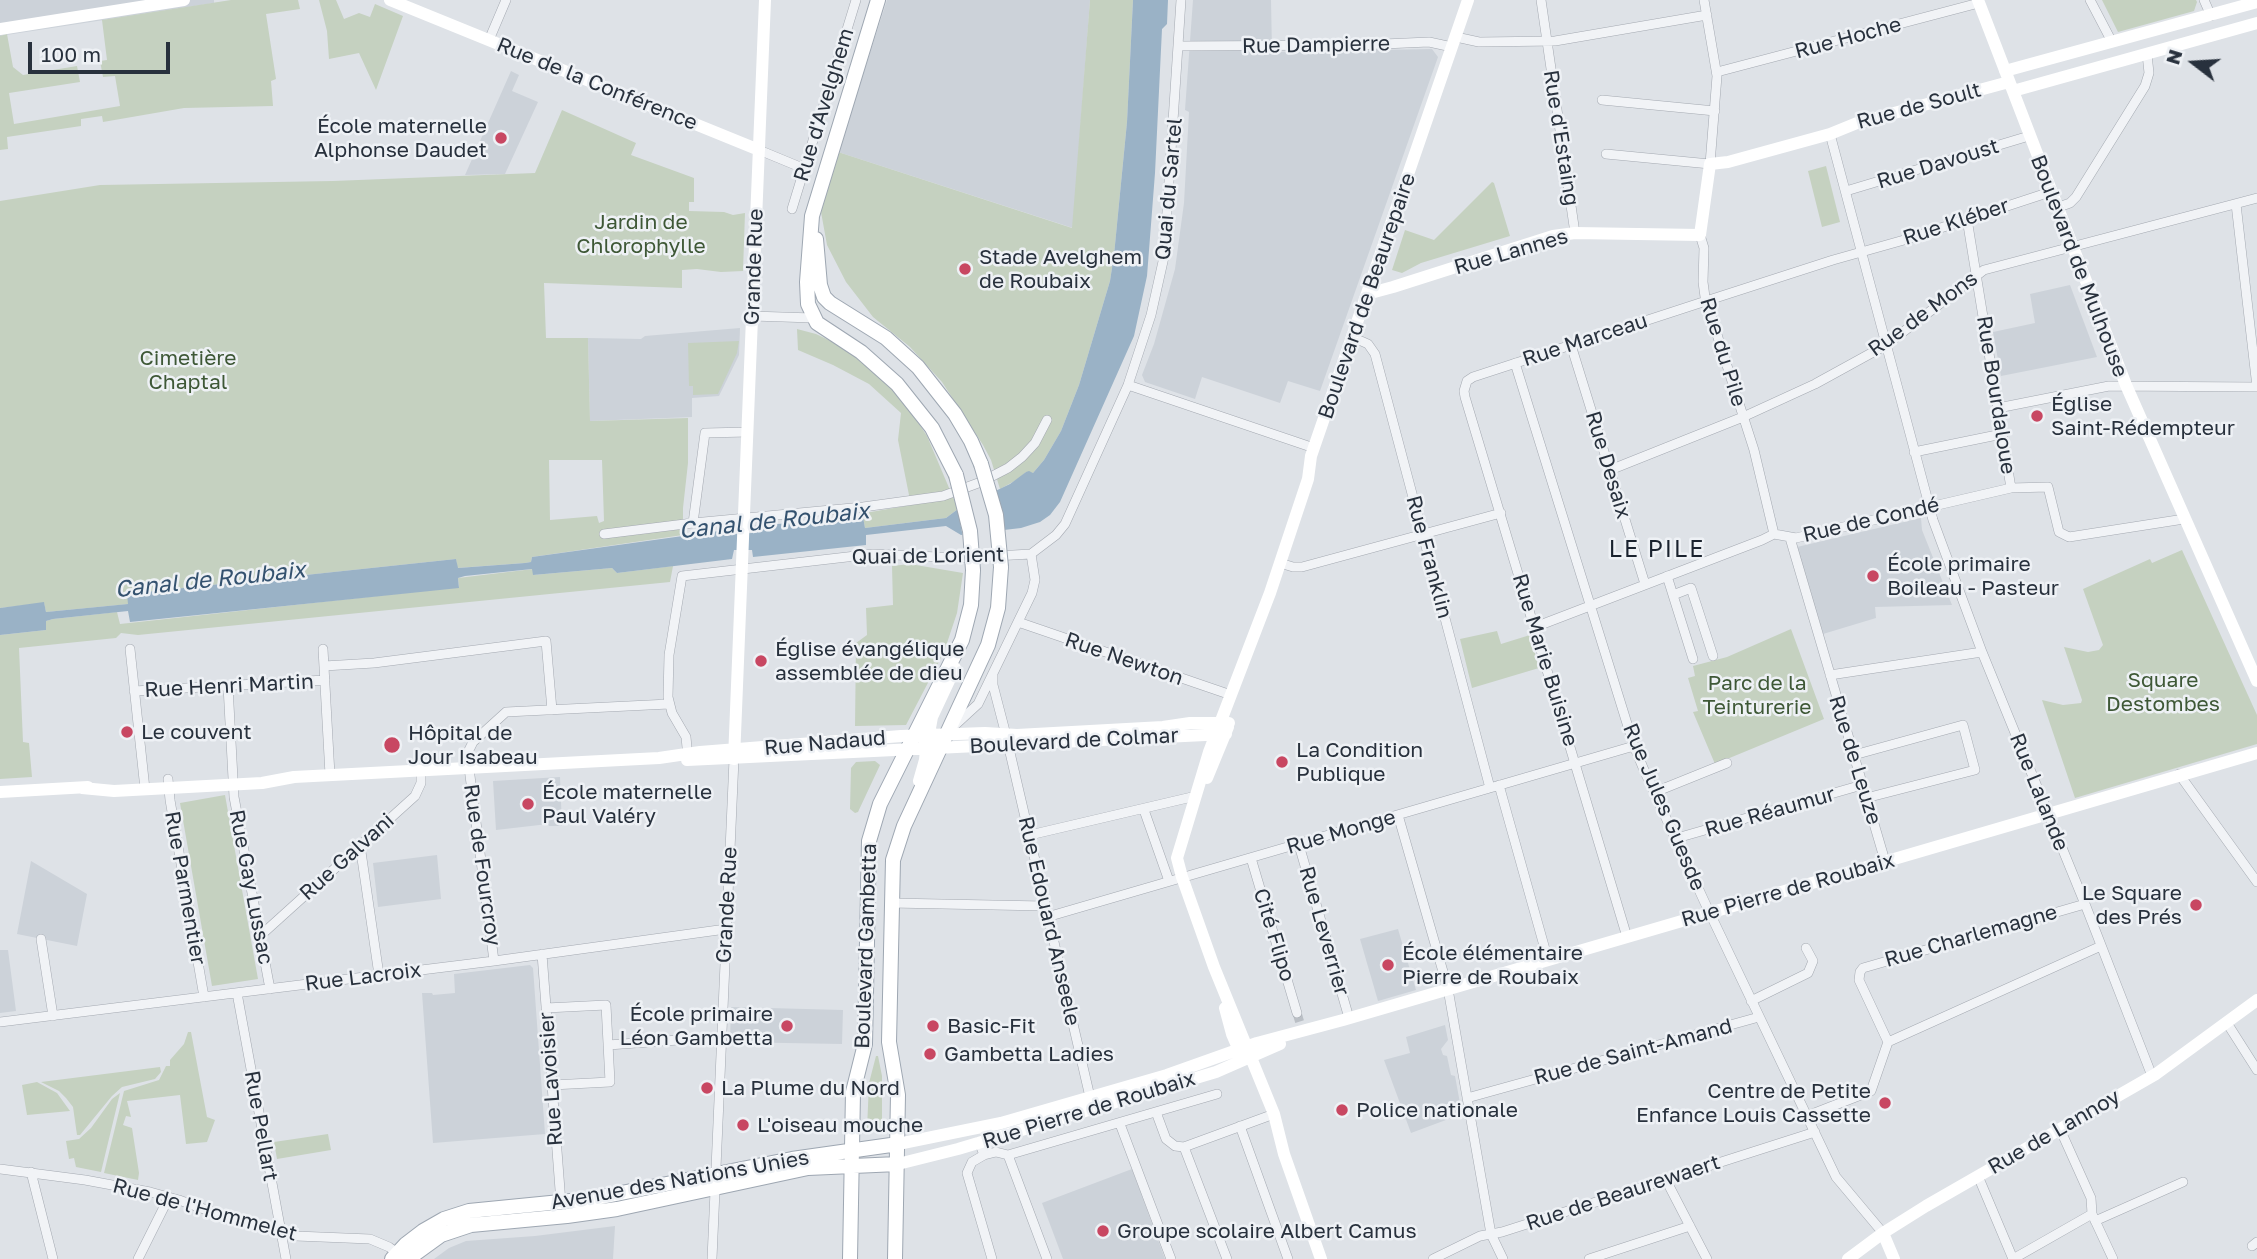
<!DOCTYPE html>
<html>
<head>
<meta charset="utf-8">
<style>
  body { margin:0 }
  #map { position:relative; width:2257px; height:1259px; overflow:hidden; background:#dee2e7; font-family:"Golos Text",sans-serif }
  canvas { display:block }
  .north { position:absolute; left:2159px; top:28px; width:70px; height:70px; -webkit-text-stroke:5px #eef1f5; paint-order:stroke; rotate:287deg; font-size:19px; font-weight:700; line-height:28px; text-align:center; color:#28313d }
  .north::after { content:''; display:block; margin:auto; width:24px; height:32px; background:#28313d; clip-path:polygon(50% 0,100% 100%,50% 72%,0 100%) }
  .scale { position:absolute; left:28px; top:42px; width:142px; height:32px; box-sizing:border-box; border:4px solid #28313d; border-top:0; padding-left:9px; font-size:21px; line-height:24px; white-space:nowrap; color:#28313d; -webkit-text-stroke:5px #eef1f5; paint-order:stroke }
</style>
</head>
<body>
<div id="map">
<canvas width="2257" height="1259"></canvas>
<div class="north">N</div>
<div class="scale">100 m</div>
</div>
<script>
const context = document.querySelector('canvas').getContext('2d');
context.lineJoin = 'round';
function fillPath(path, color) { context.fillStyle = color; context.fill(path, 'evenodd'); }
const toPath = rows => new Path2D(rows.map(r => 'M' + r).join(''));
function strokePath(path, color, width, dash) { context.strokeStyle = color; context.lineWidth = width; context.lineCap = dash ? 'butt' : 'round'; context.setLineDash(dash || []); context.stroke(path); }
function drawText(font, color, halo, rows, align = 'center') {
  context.font = font + ' "Golos Text",sans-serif'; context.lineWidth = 5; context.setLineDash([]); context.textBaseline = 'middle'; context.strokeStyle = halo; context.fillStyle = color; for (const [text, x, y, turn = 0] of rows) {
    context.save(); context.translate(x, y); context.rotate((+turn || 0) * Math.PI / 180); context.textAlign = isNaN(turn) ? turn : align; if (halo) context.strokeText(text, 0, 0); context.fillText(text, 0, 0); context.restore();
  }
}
fillPath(toPath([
  [0,0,214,0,214,3,0,36],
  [887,0,1090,0,1073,228,838,152],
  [1193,0,1271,0,1272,52,1432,49,1438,57,1320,391,1288,381,1280,403,1202,377,1195,399,1145,382,1142,375,1154,344,1175,269,1184,203,1189,112,1185,110],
  [511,71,519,75,512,91,538,102,505,174,465,175],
  [2070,285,2097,357,2001,376,1993,332,2035,323,2030,294],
  [740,328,739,355,719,396,692,398,692,417,590,421,588,338,641,339,645,336],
  [1921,518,1922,530,1952,605,1875,607,1876,618,1823,634,1797,547],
  [560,777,562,826,549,826,548,824,496,830,493,781],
  [437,855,441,899,378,907,373,863],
  [31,861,87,894,77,946,17,934],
  [1398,929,1416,990,1378,1001,1360,939],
  [0,950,8,950,16,1011,0,1013],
  [530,965,533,968,545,1134,433,1143,422,993,432,993,433,995,455,993,454,974],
  [731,1007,843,1010,842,1044,730,1042],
  [1445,1025,1448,1040,1441,1049,1443,1055,1447,1056,1451,1075,1455,1076,1462,1114,1411,1133,1384,1060,1410,1053,1406,1037],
  [1132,1169,1165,1259,1063,1259,1042,1203],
  [615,1226,613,1259,434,1259,449,1248,466,1241,535,1236]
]), '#ccd2d9');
fillPath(toPath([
  [231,0,298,0,300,9,266,14,276,79,271,81,273,106,184,108,103,122,102,116,81,119,81,126,7,137,8,149,0,150,0,36,7,34,13,67,23,75,77,66,80,82,9,93,14,124,120,106,115,76,103,77,100,61,107,60,102,20],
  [319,0,336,0,344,19,359,13,370,17,375,4,403,16,376,90,359,53,329,59,327,31],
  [1090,0,1133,0,1127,122,1114,255,1110,281,1079,385,1061,431,1044,460,1033,473,1026,472,1020,478,1000,489,991,460,983,445,942,382,910,347,873,317,846,282,827,245,821,212,838,152,1072,228],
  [2102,0,2196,0,2197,2,2194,11,2118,32],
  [562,110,636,143,631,155,694,178,694,202,689,202,689,211,724,212,733,215,745,213,743,271,721,272,697,269,682,270,682,288,544,283,546,338,588,338,590,421,688,418,688,463,683,508,683,535,532,557,531,562,525,563,457,568,456,559,128,594,129,604,46,612,44,603,0,608,0,201,100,185,333,181,535,173],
  [549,460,602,460,604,521,599,523,597,516,550,520],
  [1826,166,1840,222,1822,227,1808,171],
  [1492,182,1494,183,1510,236,1421,263,1402,273,1392,270,1405,230,1434,240],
  [797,329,816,334,850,350,900,395,927,436,958,509,946,518,865,528,863,517,865,513,911,505,898,440,901,413,869,384,833,365,798,350],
  [739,341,737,353,718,394,693,395,693,386,689,386,688,343],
  [2182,550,2257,715,2257,744,2075,798,2042,700,2063,705,2081,703,2082,700,2064,647,2088,652,2099,650,2103,645,2083,589,2150,559,2152,563],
  [910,564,963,573,957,613,944,652,906,725,855,726,856,643,867,635,866,608,893,605,892,566],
  [673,566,670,582,138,635,121,633,116,638,19,648,23,742,29,743,32,777,0,779,0,635,46,630,46,621,53,619,117,612,120,624,459,587,458,578,533,569,533,575,612,568,617,573],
  [1791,629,1824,719,1715,764,1693,712,1698,711,1688,678,1695,676,1693,666,1727,657],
  [1497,631,1501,644,1530,635,1539,668,1472,688,1460,639],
  [856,762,875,761,880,765,858,812,855,813,850,809,851,768],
  [225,795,258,979,212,986,180,803],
  [188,1032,191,1032,207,1117,215,1120,207,1142,186,1144,180,1095,127,1101,131,1117,126,1116,123,1125,132,1128,139,1173,138,1180,104,1173,124,1091,159,1080,166,1066,170,1066,170,1060,184,1044],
  [876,1056,878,1056,882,1076,882,1128,867,1129,869,1083],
  [160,1067,161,1072,155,1079,122,1087,112,1096,80,1135,77,1135,73,1107,66,1098,59,1091,41,1082],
  [37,1082,57,1093,70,1111,27,1115,22,1085],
  [120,1093,101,1172,76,1167,74,1158,69,1159,66,1141,79,1139,91,1128,112,1099],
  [328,1134,331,1150,277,1159,274,1142]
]), '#c5d1c0');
fillPath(toPath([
  [1133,0,1168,0,1167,24,1162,29,1155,173,1147,276,1134,336,1060,502,1050,515,1040,522,1021,528,961,535,946,526,866,535,866,545,753,557,752,550,734,550,732,559,617,573,612,568,533,575,532,569,465,576,458,578,459,588,130,622,128,611,53,619,46,621,46,630,0,635,0,608,44,602,46,612,128,604,127,594,456,559,458,568,525,563,531,562,532,557,733,529,734,534,752,533,753,526,863,517,865,528,946,518,958,509,1010,484,1026,472,1029,471,1033,473,1044,460,1061,431,1079,385,1110,281,1114,255,1127,122]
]), '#9ab2c6');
fillPath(toPath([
  [996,487,1005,534,963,538,957,505]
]), '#dee2e7');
strokePath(toPath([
  [1297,1013,1300,1023]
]), '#babfc5', 9, [9, 4.5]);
const street = toPath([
  [1541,0,1575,233],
  [2090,0,2112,42],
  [2204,0,2211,16],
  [1456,37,1479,42,1555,41,1707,15],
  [489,40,506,0],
  [1179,46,1361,45,1429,42,1452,47],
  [1717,72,1979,3],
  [1602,100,1715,111],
  [1830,134,1933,520,1982,652,2085,904,2152,1076],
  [759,150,805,169],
  [1606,154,1710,164,1717,76,1704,0],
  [1846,191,2029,136],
  [2236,204,2257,387],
  [2056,208,2070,203,2076,197,2145,86,2149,73,2147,54],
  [792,209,856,0],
  [1967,219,2011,488],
  [1700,235,1704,248,1703,282,1705,297,1754,450,1774,534],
  [752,316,813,318],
  [1352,337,1368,344,1375,354,1490,788],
  [1571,345,1645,584],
  [1515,363,1634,746,1644,770,1705,903,1836,1177,1883,1233],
  [1128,385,1314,448],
  [1998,408,2109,386,2257,387],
  [1914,452,2002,434],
  [1610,470,1743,417,1815,384,1886,345,1984,270,2257,198],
  [693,523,705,433,748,432],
  [604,534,693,523,863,507,943,496,981,482,1008,468,1022,457,1035,443,1047,420],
  [1790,538,1885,861],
  [1031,554,1056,535,1065,524,1128,385,1151,315,1164,257,1181,0],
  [1280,563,1293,567,1302,567,1501,513],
  [1667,576,1693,659],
  [1673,595,1691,588,1713,656],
  [1018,622,1231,695],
  [1535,627,1762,540,1774,534,1796,538,2011,488,2048,487,2059,532,2069,537,2184,519],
  [130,649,145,789],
  [323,649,330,775],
  [324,666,374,663,546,641,552,710],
  [993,675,993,685,1006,735],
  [1830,675,1982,652],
  [228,686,234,797,270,989],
  [134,691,325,680],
  [953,727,978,704,1032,593,1035,580,1031,554],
  [1008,744,1090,1097],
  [1854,755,1963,725,1975,770,1866,798],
  [688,758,686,737,672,713,668,697,669,655,682,576,873,554,960,558,1031,554],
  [2179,774,2257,882],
  [168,779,170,800,204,997],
  [1499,785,1548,960],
  [1655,792,1727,763],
  [1144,810,1169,881],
  [1398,815,1448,989,1491,1234,1503,1259],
  [1030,835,1196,796],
  [1677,838,1862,785],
  [360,845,379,975],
  [1299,845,1349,1018],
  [1251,858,1297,1013],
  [891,903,1044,906],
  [1047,917,1634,746],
  [260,936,415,796,421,783,421,771],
  [1627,937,1465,397,1464,391,1467,381,1473,377,1706,301,1833,260,1904,240,2050,192],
  [41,939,53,1016],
  [542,954,561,1203],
  [494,961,469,768,469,750,473,742,506,712,669,704],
  [237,993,286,1259],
  [1751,1001,1808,973,1813,961,1806,948],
  [546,1008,606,1005,610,1082,552,1085],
  [0,1022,494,961,726,929],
  [2227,1023,2257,1070],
  [1888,1042,1859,980,1860,972,1863,968,2085,904],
  [608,1045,721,1037],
  [1467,1098,1759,1017],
  [1156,1112,1166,1139,1175,1146,1184,1147,1227,1259],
  [1807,1116,1871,1091,1888,1042,2101,946],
  [1120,1124,1171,1259],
  [1240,1126,1288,1259],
  [2060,1129,2091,1198,2092,1214,2113,1259],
  [979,1142,984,1155,996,1152,1008,1155,1217,1094],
  [1184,1147,1274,1114],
  [984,1155,972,1162,967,1173,992,1259],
  [1008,1155,1047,1259],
  [0,1169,85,1180,150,1192,179,1200,229,1218,296,1236,370,1239,389,1247,401,1256],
  [31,1172,53,1259],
  [1978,1176,2013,1259,2092,1214],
  [1666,1180,1707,1259],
  [2095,1221,2183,1182],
  [2252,1246,2257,1242],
  [138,1259,169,1197],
  [712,1259,734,759],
  [1433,1259,1480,1236,1502,1232,1815,1132],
  [1589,1259,1690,1226]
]);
const primary = toPath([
  [878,0,812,216,807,282,808,304,817,323,861,352,897,384,932,428,956,475],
  [816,239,820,285,824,297,830,303,886,338,918,367,955,414,971,441,981,464],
  [392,1259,406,1244,423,1231,444,1219,469,1211,591,1199,792,1159,898,1144],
  [408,1259,441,1235,471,1225,567,1216,617,1209,808,1168,898,1164],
  [850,1259,853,1092,865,1044,869,841,880,804,962,640,971,605,973,570],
  [895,1259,898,1095,889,1042,893,860,904,826,988,645,998,608,1001,567]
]);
strokePath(street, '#a4a9b1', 10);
strokePath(primary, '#9ea7b2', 16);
strokePath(street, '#f1f3f6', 9);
strokePath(toPath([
  [390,0,759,150],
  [1978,0,2126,385,2257,681],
  [0,29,184,0],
  [2005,71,2257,2],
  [2013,91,2257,23],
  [1367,294,1393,287,1553,236,1575,233,1700,235,1710,164,1728,162,1830,134,1857,123,2009,82],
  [933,742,930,728,932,717,955,668],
  [734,759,765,0],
  [687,760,1226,734],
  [1207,778,1228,727],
  [919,781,925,760,926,749,924,741],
  [82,788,114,791,262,783,294,777,659,758,700,752,901,736,985,733,1017,735,1163,727,1190,723,1229,723],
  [0,792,88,787],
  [1225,1008,1232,1034,1242,1057],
  [898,1144,1001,1123,1167,1075,1257,1043,1343,1020,2257,753],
  [898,1164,958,1149,1216,1072,1280,1044],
  [1883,1233,1894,1259],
  [1321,1259,1284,1154,1274,1114,1214,967,1182,877,1177,858,1209,752,1270,593,1308,479,1311,456,1468,0],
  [1848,1259,1883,1233,1926,1206,2156,1074,2257,1000]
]), '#fff', 12);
strokePath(primary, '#fff', 14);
const primaryBridge = toPath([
  [981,464,996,515,1001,567],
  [956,475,970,531,973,570]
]);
strokePath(primaryBridge, '#9ea7b2', 16, []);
strokePath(primaryBridge, '#fff', 14);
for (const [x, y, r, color] of [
  [501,138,7,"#c84762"],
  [965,269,7,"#c84762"],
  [2037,416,7,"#c84762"],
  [1873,576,7,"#c84762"],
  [761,661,7,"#c84762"],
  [127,732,7,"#c84762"],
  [392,745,9,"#c84762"],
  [1282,762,7,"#c84762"],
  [528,804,7,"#c84762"],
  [2196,905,7,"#c84762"],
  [1388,965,7,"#c84762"],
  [787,1026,7,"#c84762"],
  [933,1026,7,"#c84762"],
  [930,1054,7,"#c84762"],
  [707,1088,7,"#c84762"],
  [1885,1103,7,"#c84762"],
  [1342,1110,7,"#c84762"],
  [743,1125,7,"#c84762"],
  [1103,1231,7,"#c84762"]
]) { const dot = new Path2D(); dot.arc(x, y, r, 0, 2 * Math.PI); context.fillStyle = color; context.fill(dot); strokePath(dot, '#eef1f5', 2.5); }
drawText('21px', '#28313d', '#eef1f5', [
  ["Rue Hoche",1848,38,-15],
  ["Rue Dampierre",1316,45,-1],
  ["Rue de la Conférence",597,84,22],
  ["Rue d'Avelghem",824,105,-73],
  ["Rue de Soult",1919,106,-15],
  ["Rue d'Estaing",1561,138,81],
  ["Rue Davoust",1938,164,-17],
  ["Quai du Sartel",1169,189,-85],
  ["Rue Kléber",1956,222,-18],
  ["Rue Lannes",1511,252,-16],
  ["Boulevard de Mulhouse",2079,266,69],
  ["Grande Rue",754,267,-88],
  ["Boulevard de Beaurepaire",1367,296,-71],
  ["Rue de Mons",1923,314,-36],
  ["Rue Marceau",1585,340,-18],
  ["Rue du Pile",1723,352,73],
  ["Rue Bourdaloue",1996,395,81],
  ["Rue Desaix",1608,465,73],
  ["Rue de Condé",1871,520,-13],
  ["Quai de Lorient",928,556,-1],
  ["Rue Franklin",1429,557,75],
  ["Rue Newton",1124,659,19],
  ["Rue Marie Buisine",1545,660,73],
  ["Rue Henri Martin",229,686,-3],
  ["Boulevard de Colmar",1074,741,-3],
  ["Rue Nadaud",825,743,-5],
  ["Rue de Leuze",1855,760,73],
  ["Rue Lalande",2039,792,68],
  ["Rue Jules Guesde",1664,807,67],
  ["Rue Réaumur",1770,812,-16],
  ["Rue Monge",1341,832,-16],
  ["Rue Galvani",347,857,-42],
  ["Rue de Fourcroy",482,865,82],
  ["Rue Gay Lussac",251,887,79],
  ["Rue Parmentier",185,888,80],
  ["Rue Pierre de Roubaix",1788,890,-16],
  ["Grande Rue",727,905,-87],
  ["Rue Edouard Anseele",1049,921,77],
  ["Rue Leverrier",1324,931,74],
  ["Cité Flipo",1274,935,73],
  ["Rue Charlemagne",1971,936,-16],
  ["Boulevard Gambetta",866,946,-88],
  ["Rue Lacroix",363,977,-7],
  ["Rue de Saint-Amand",1633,1052,-15],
  ["Rue Lavoisier",551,1079,-94],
  ["Rue Pierre de Roubaix",1089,1110,-17],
  ["Rue Pellart",261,1126,80],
  ["Rue de Lannoy",2054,1132,-30],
  ["Avenue des Nations Unies",680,1180,-10],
  ["Rue de Beaurewaert",1623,1193,-18],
  ["Rue de l'Hommelet",205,1210,15]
]);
drawText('21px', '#28313d', '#eef1f5', [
  ["École maternelle",487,126,"right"],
  ["Alphonse Daudet",487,150,"right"],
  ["Stade Avelghem",979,257],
  ["de Roubaix",979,281],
  ["Église",2051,404],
  ["Saint-Rédempteur",2051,428],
  ["École primaire",1887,564],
  ["Boileau - Pasteur",1887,588],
  ["Église évangélique",775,649],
  ["assemblée de dieu",775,673],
  ["Le couvent",141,732],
  ["Hôpital de",408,733],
  ["Jour Isabeau",408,757],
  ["La Condition",1296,750],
  ["Publique",1296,774],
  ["École maternelle",542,792],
  ["Paul Valéry",542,816],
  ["Le Square",2182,893,"right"],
  ["des Prés",2182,917,"right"],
  ["École élémentaire",1402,953],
  ["Pierre de Roubaix",1402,977],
  ["École primaire",773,1014,"right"],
  ["Léon Gambetta",773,1038,"right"],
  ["Basic-Fit",947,1026],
  ["Gambetta Ladies",944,1054],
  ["La Plume du Nord",721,1088],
  ["Centre de Petite",1871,1091,"right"],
  ["Enfance Louis Cassette",1871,1115,"right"],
  ["Police nationale",1356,1110],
  ["L'oiseau mouche",757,1125],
  ["Groupe scolaire Albert Camus",1117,1231]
], 'left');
drawText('21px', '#3e5836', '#eef1f5', [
  ["Jardin de",641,222],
  ["Chlorophylle",641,246],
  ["Cimetière",188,358],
  ["Chaptal",188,382],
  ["Square",2163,680],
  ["Destombes",2163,704],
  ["Parc de la",1757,683],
  ["Teinturerie",1757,707]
]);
drawText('italic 23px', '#34526f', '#eef1f5', [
  ["Canal de Roubaix",774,521,-6],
  ["Canal de Roubaix",210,580,-6]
]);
context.letterSpacing = '2px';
drawText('23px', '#1a222e', '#eef1f5', [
  ["LE PILE",1657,550]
]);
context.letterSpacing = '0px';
</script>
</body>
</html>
